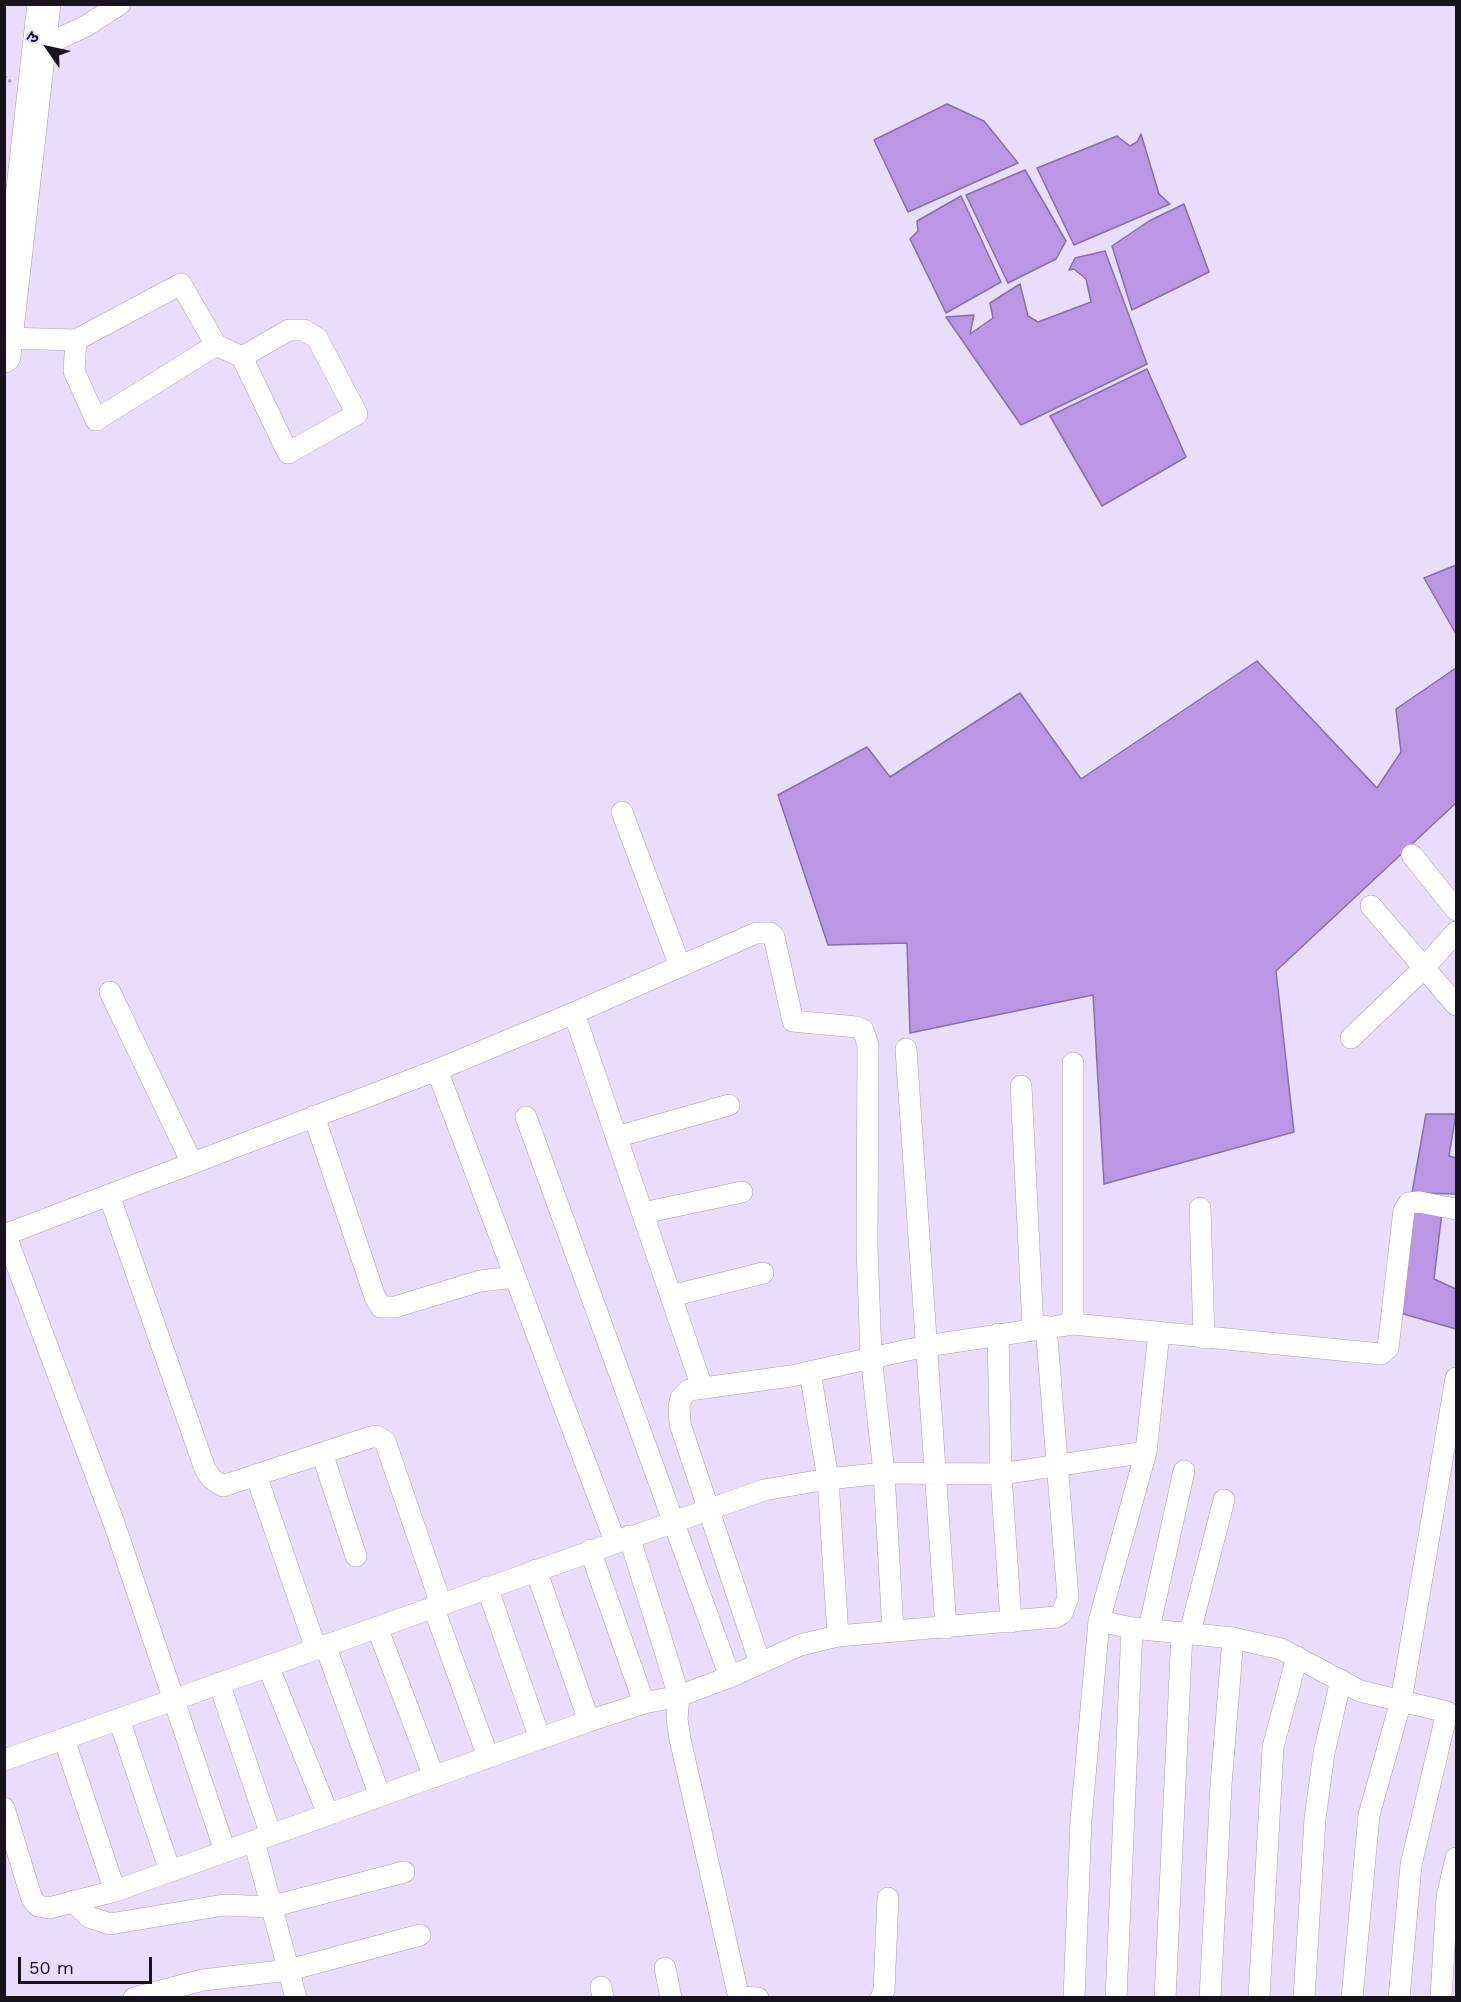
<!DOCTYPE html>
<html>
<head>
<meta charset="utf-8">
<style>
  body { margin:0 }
  #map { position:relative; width:1461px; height:2002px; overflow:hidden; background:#eaddfb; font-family:"Work Sans","Noto Sans Devanagari",sans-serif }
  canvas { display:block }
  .frame { position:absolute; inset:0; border:6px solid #18131d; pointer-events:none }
  .north { position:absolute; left:18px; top:18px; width:60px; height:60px; -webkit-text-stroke:4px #eaddfb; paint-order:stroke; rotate:304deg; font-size:16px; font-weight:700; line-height:24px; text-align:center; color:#18131d }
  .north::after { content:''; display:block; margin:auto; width:21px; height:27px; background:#18131d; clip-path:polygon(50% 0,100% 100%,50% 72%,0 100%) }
  .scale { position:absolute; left:18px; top:1957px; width:134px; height:27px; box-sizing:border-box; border:3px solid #18131d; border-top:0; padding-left:8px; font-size:18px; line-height:21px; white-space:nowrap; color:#18131d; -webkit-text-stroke:4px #eaddfb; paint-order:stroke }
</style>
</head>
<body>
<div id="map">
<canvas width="1461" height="2002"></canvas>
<div class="frame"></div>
<div class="north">उ</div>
<div class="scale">50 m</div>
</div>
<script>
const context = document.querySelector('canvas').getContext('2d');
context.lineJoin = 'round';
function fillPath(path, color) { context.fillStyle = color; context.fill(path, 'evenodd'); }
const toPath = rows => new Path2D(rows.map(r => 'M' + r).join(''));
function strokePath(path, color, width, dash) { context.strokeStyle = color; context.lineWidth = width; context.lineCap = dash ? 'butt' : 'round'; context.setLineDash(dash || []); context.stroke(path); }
const water = toPath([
  [947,104,984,121,1018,163,908,212,874,140,947,104],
  [1141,134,1159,194,1170,204,1074,245,1037,168,1117,136,1130,146,1137,142,1141,134],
  [1025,170,1066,241,1056,259,1008,283,966,195,1025,170],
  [961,196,1001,282,946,313,910,239,918,231,917,221,961,196],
  [1184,204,1209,272,1132,310,1112,246,1149,221,1184,204],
  [1105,251,1147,364,1021,425,946,317,974,315,970,334,993,318,990,303,1020,284,1028,316,1038,322,1091,302,1086,279,1074,269,1069,270,1075,258,1105,251],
  [1147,369,1186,457,1102,506,1050,416,1147,369],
  [1456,565,1456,634,1424,578,1456,565],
  [1257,661,1377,788,1401,752,1396,709,1456,668,1456,803,1276,971,1294,1132,1104,1184,1093,995,910,1033,907,943,828,945,778,795,867,747,890,777,1020,693,1081,779,1257,661],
  [1426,1114,1456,1114,1449,1156,1456,1158,1456,1194,1412,1193,1426,1114],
  [1401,1208,1442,1212,1434,1279,1456,1289,1456,1329,1400,1313,1401,1208]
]);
fillPath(water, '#ba96e4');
strokePath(water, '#896fa8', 1.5);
const minor = toPath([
  [39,48,86,26,120,4],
  [6,338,76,340,181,284,216,345,96,420,74,371,76,340],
  [216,345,242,357,288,453,357,414,317,338,304,330,289,330,242,357],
  [622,812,680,966],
  [1412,855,1456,910],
  [1371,906,1456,1005],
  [110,992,192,1163],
  [574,1013,702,1387],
  [1351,1038,1423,969,1456,932],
  [906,1049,946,1628],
  [1073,1063,1073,1324],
  [437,1070,615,1541],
  [1021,1086,1033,1328],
  [314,1116,375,1297,381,1307,395,1307,480,1281,515,1277],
  [526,1117,730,1677],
  [616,1137,729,1105],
  [109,1195,205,1469,212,1479,223,1486,368,1438,376,1436,385,1441,441,1604],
  [1200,1208,1204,1338],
  [643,1213,742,1192],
  [5,1234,114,1523,225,1851],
  [4,1235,437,1070,574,1013,756,933,770,933,774,937,793,1021,856,1027,863,1030,868,1045,867,1246,871,1356,884,1473,893,1631],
  [671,1296,763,1273],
  [998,1334,1001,1474,1011,1622],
  [810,1372,828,1479,838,1636],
  [322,1453,356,1556],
  [256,1475,316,1649],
  [629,1536,679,1696,677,1719,680,1739,739,1998],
  [590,1550,644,1703],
  [536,1570,589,1721],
  [487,1587,540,1739],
  [433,1606,488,1757],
  [1099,1621,1132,1628,1233,1638,1281,1649,1360,1691,1447,1712,1411,1865,1399,1998],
  [377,1627,434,1777],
  [1149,1629,1184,1471],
  [1190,1632,1224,1500],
  [325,1645,380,1796],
  [760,1663,680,1424,679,1406,681,1398,689,1390,791,1376,926,1346,1073,1324,1381,1354,1388,1348,1404,1210,1409,1203,1419,1202,1456,1209],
  [268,1666,328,1814],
  [219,1683,271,1835],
  [119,1719,170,1871],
  [64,1739,115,1891],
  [4,1760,764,1490,828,1479,884,1473,1001,1474,1146,1452],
  [4,1808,32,1899,38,1906,49,1908,115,1891,589,1721,644,1703,679,1696,730,1677,800,1645,838,1636,1056,1617,1062,1613,1068,1598,1046,1326],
  [254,1841,296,1998],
  [73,1901,89,1917,110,1924,224,1905,270,1907,404,1872],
  [665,1968,671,1998],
  [601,1987,603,1998],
  [738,1997,758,1998],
  [134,1998,203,1980,289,1970,420,1935],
  [881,1998,884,1990,888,1898],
  [1074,1998,1081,1820,1099,1621,1146,1452,1159,1333],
  [1116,1998,1132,1628],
  [1165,1998,1182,1632],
  [1210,1998,1221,1785,1233,1638],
  [1259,1998,1273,1747,1297,1657],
  [1304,1998,1315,1819,1324,1753,1341,1680],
  [1352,1998,1369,1815,1401,1701,1456,1378],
  [1441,1998,1447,1897,1456,1858]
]);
const trunk = toPath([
  [4,356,44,4]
]);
strokePath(minor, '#aa9eba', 22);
strokePath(trunk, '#aa9eba', 34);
strokePath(toPath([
  [4,76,11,82]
]), '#a89eb6', 3, [3, 3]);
strokePath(minor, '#fff', 21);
strokePath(trunk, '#fff', 33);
</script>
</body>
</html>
